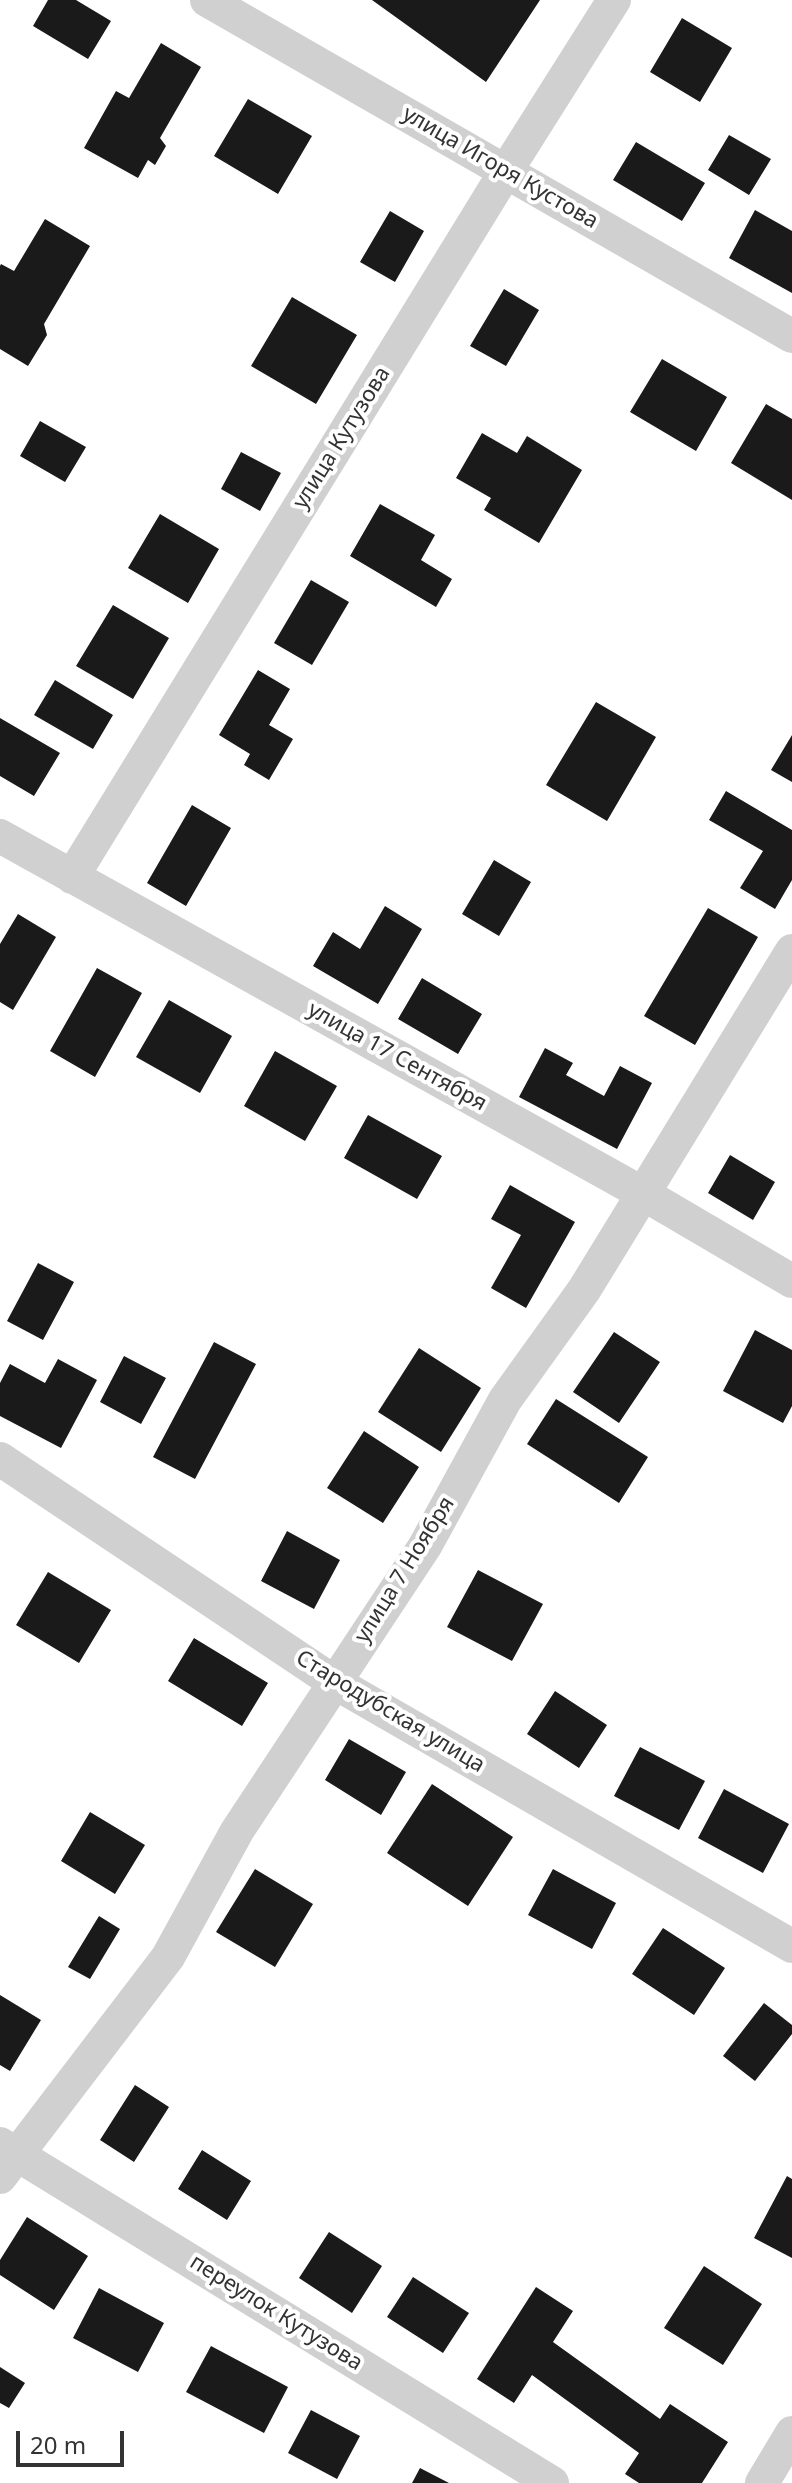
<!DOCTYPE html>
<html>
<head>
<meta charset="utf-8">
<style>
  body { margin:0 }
  #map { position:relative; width:792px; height:2483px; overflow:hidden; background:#fff; font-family:"Noto Sans",sans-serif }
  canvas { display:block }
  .scale { position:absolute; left:16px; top:2431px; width:108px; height:36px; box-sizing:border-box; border:4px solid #333; border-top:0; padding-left:10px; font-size:24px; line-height:28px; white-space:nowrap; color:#333; -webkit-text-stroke:6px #fff; paint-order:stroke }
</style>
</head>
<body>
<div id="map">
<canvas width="792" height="2483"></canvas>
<div class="scale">20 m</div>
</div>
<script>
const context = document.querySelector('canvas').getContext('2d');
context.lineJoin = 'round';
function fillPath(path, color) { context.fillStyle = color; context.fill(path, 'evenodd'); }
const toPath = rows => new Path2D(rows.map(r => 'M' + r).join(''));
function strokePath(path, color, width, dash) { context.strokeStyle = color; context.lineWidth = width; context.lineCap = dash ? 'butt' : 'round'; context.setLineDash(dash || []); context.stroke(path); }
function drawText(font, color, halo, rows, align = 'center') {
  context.font = font + ' "Noto Sans",sans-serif'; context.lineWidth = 8; context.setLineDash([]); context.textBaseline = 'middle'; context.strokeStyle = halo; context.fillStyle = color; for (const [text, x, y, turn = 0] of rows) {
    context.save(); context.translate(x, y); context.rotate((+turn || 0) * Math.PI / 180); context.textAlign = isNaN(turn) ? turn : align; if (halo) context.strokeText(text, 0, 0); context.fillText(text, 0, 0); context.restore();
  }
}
fillPath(toPath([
  [48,0,76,0,111,21,88,59,33,26],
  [372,0,540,0,486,82],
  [682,18,732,48,700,102,650,72],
  [161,43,201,67,160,138,166,146,155,165,148,160,138,178,84,148,116,91,129,98],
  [248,99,312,136,278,194,214,156],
  [729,135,771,159,749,195,708,170],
  [636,142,705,183,682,221,613,180],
  [755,210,792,231,792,293,729,258],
  [390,211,424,231,395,282,360,262],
  [45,219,90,246,44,324,47,335,28,366,0,349,0,266,1,264,14,271],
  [504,289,539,310,506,366,470,346],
  [292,297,357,335,316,404,251,366],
  [662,359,727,397,696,451,630,412],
  [766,404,792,419,792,500,731,463],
  [40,421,86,447,65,482,20,456],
  [482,433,517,453,527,436,582,470,539,543,484,510,491,498,456,478],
  [241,452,281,473,260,511,221,489],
  [380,504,435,535,421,560,452,579,436,607,350,556],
  [160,514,219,549,188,603,128,568],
  [311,580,349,602,312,665,274,643],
  [113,605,169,638,133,699,76,666],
  [258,670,290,689,269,725,293,739,269,780,244,765,250,754,219,735],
  [55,680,113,715,93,749,34,715],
  [596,702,656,737,607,821,546,785],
  [0,718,60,753,34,796,0,776],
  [792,735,792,782,771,770],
  [726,791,792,830,792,880,775,909,740,888,763,851,709,820],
  [192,805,231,828,186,906,147,883],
  [494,860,531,882,499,936,462,914],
  [385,906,422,929,378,1004,313,966,333,932,360,949],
  [708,908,758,937,695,1045,644,1016],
  [18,914,56,937,13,1010,0,1002,0,944],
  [97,968,142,993,95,1077,50,1051],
  [422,978,482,1014,458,1054,398,1019],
  [169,1000,232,1036,200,1093,136,1057],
  [545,1048,573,1063,566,1075,604,1096,620,1066,652,1083,617,1149,519,1097],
  [275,1051,337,1086,305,1141,244,1106],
  [368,1115,442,1156,417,1199,344,1158],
  [730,1155,775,1182,753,1220,708,1193],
  [510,1185,575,1222,526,1308,491,1288,521,1235,491,1219],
  [38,1263,74,1282,43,1340,7,1321],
  [755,1330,792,1350,792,1406,783,1423,723,1391],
  [614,1332,660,1362,619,1423,573,1392],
  [214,1342,256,1364,195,1479,153,1457],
  [419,1348,481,1388,441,1452,378,1412],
  [124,1356,166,1378,141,1424,100,1402],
  [58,1359,97,1380,61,1448,0,1416,0,1383,10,1364,45,1383],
  [556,1399,648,1457,619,1503,527,1444],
  [364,1431,419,1467,383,1523,327,1488],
  [287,1531,340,1560,314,1609,261,1581],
  [478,1570,543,1604,512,1661,447,1627],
  [48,1572,111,1610,79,1663,16,1625],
  [194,1638,268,1683,242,1726,168,1681],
  [555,1691,607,1725,579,1768,527,1734],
  [349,1739,406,1772,381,1815,325,1780],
  [640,1747,705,1781,679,1830,614,1796],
  [432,1784,513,1837,468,1906,387,1853],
  [724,1789,789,1824,763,1873,698,1838],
  [90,1812,145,1845,115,1894,61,1861],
  [255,1869,313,1904,275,1967,216,1932],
  [553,1869,616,1903,592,1949,528,1915],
  [99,1916,120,1929,90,1979,68,1967],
  [663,1928,725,1968,694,2015,632,1974],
  [0,1995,41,2020,10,2071,0,2065],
  [764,2003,792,2025,792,2034,755,2081,723,2056],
  [135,2085,169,2107,134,2162,100,2140],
  [202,2150,251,2181,227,2220,178,2189],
  [787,2176,792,2179,792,2258,754,2238],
  [27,2217,88,2256,54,2310,0,2275,0,2260],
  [329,2232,382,2266,352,2313,299,2278],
  [704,2266,762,2304,723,2365,664,2328],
  [413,2277,469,2313,443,2353,387,2317],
  [536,2287,573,2311,553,2342,660,2419,670,2404,728,2442,702,2483,639,2483,625,2474,639,2453,532,2375,514,2403,477,2379],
  [99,2288,164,2323,138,2372,73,2338],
  [211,2346,288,2387,264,2433,186,2392],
  [0,2367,25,2383,9,2408,0,2403],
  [311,2410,360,2436,337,2479,288,2453],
  [420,2468,449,2483,412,2483]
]), '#1a1a1a');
strokePath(toPath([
  [207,0,792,336],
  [0,836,642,1193,792,1281],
  [72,877,506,171,614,0],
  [0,1459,334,1682,792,1946],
  [0,2144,552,2483],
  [0,2177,168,1957,237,1831,425,1546,505,1400,584,1290,792,951],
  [762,2483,792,2433]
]), '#d0d0d0', 34);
drawText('22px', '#333', '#fff', [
  ["улица Игоря Кустова",500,168,30],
  ["улица Кутузова",342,438,-58],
  ["улица 17 Сентября",397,1057,29],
  ["улица 7 Ноября",405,1570,-58],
  ["Стародубская улица",390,1712,31],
  ["переулок Кутузова",276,2313,32]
]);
</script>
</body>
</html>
